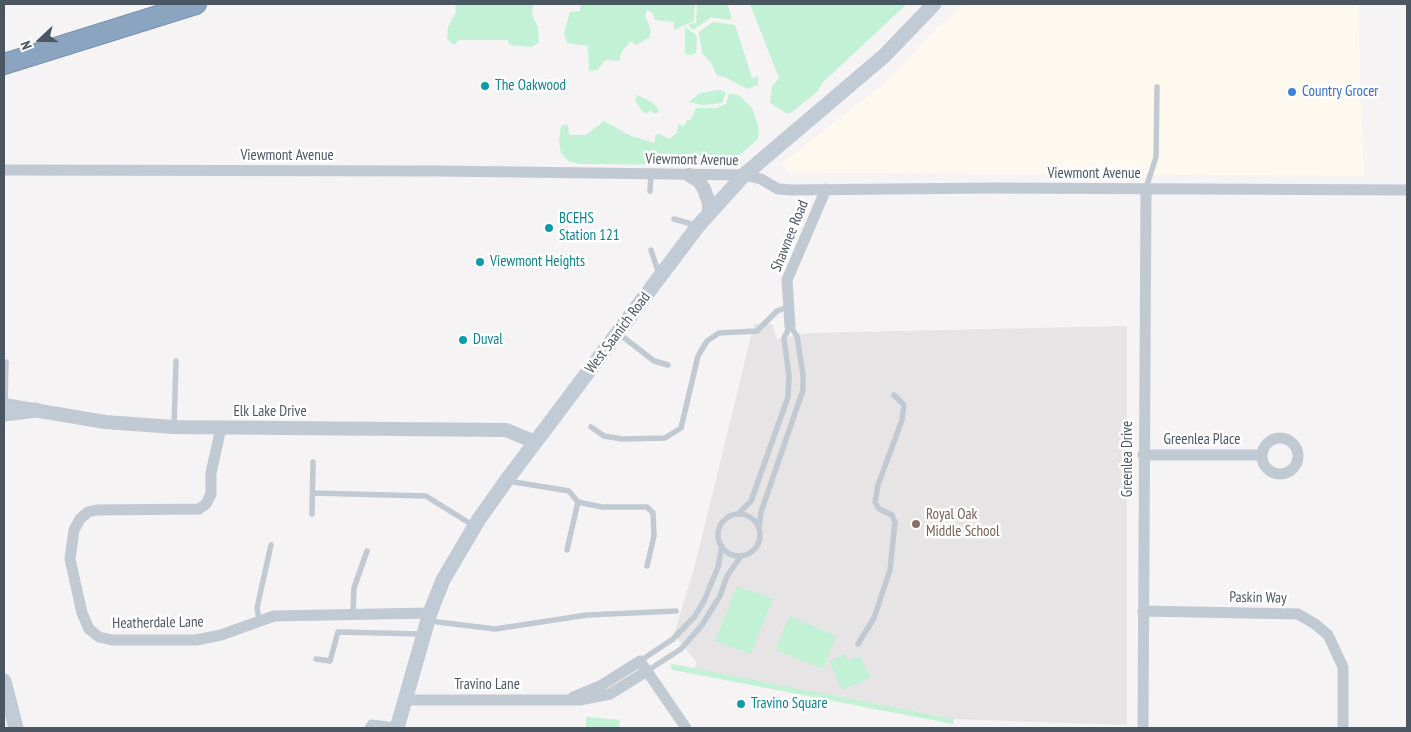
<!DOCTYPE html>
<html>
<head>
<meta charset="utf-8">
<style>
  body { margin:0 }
  #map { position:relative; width:1411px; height:732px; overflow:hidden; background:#f5f3f3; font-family:"PT Sans Narrow",sans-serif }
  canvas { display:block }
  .frame { position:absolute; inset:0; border:5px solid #4a5661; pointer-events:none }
  .north { position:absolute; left:15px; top:15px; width:50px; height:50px; -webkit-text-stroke:4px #fff; paint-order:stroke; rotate:249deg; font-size:14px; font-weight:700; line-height:20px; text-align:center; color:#4a5661 }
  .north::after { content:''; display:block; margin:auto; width:18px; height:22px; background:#4a5661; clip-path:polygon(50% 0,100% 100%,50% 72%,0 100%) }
</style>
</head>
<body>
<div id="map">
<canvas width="1411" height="732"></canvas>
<div class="frame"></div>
<div class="north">N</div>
</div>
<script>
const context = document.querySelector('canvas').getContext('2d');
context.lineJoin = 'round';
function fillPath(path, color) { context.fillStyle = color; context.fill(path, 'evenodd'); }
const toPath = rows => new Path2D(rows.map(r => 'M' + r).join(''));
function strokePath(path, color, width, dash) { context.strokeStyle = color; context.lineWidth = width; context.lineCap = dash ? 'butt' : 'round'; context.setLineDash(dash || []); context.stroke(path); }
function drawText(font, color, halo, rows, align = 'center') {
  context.font = font + ' "PT Sans Narrow",sans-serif'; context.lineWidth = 5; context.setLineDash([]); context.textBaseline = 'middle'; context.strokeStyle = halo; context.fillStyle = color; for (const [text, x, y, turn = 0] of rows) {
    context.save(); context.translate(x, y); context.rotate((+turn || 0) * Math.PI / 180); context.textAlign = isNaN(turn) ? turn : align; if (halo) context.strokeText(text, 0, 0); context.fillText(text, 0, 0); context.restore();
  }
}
fillPath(toPath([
  [964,4,1358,4,1364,176,788,173,781,164,886,82,942,22,945,24]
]), '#fdf9ef');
fillPath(toPath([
  [754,324,772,324,777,339,809,333,1127,326,1127,725,954,719,694,669,697,663,674,634,695,565]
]), '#e6e4e5');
fillPath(toPath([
  [455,4,533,4,532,15,538,27,539,42,532,47,509,45,508,40,459,40,454,45,447,39,448,27,456,12],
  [581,4,695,4,695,5,694,21,674,30,674,22,655,20,652,12,647,10,645,16,651,30,649,38,636,45,631,41,622,51,619,61,605,60,598,70,589,71,588,46,567,43,564,33,570,12,580,11],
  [697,4,727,4,732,17,729,20,711,17,693,30,688,24,696,23],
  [750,4,907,4,823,82,818,91,791,113,786,113,770,103,772,86,779,78],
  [713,22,735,25,752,78,758,76,758,85,747,89,725,77,717,76,712,64,702,53,699,35,699,32],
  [685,27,695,34,697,38,696,53,690,55,685,54],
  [720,90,726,93,722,103,703,105,689,102,700,93],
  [729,93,739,95,752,108,759,128,758,139,730,163,723,160,720,165,579,164,568,161,561,153,559,140,561,126,568,124,569,135,586,135,604,121,631,136,655,143,655,135,660,134,669,139,677,133,678,124,684,126,687,120,691,120,696,108,716,108,726,104],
  [637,95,648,100,657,107,659,112,653,114,652,111,649,111,647,114,643,112,637,104,635,99],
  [737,586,773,599,751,654,715,641],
  [789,616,836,636,823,669,776,650],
  [845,654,848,661,860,656,870,678,842,690,829,661],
  [672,664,954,719,953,724,673,670,670,666],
  [586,717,620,720,619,728,586,728]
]), '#c3f1d5');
const motorway = toPath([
  [4,64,196,4]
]);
strokePath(motorway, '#7690ad', 22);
strokePath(toPath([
  [1146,188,1156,157,1157,87],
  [650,191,651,174],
  [674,219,695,225],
  [651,250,659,274],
  [618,333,654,361,668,365],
  [5,405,6,362],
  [174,427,176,361],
  [591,427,604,436,622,439,665,438,681,428,698,356,707,341,719,333,757,331,777,311,788,307],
  [508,481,569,491,578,502,602,507,647,507,653,513,654,536,647,566],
  [313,493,426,496,474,526],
  [312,514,313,462],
  [738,514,751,501,788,397,789,376,784,338,790,326],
  '718 535a21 21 0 1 1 42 0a21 21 0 1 1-42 0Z',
  [759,527,761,512,803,390,803,375,797,336,790,326],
  [567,550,578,502],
  [353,612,354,588,367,551],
  [259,620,257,608,271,545],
  [430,621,495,629,587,615,676,611],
  [858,644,874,618,890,570,895,522,892,515,879,509,875,502,878,485,902,420,904,405,894,395],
  [316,659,330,661,338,632,422,634],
  [640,661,673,639,695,616,704,601,718,567,722,546],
  [647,671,681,649,702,625,720,596,727,576,741,556]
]), '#c1cad2', 5.5);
strokePath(toPath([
  [4,170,440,171,744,175,761,179,778,189,792,190,992,188,1407,190],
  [790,326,787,280,826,189],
  [221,428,211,473,211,494,206,504,199,509,97,510,88,512,80,519,74,530,70,559,82,613,89,629,99,637,112,640,196,640,221,635,274,616,430,613],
  '1262 456a18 18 0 1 1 36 0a18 18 0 1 1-36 0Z',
  [1143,455,1261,455],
  [1143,611,1298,614,1315,624,1328,635,1343,667,1343,728],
  [573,697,602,685,640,661,686,728],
  [406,700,580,700,610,694,647,671],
  [370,728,372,725,394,728],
  [1143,728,1146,189]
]), '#c1cad2', 11);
strokePath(toPath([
  [689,175,699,181,704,189,709,203,709,214],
  [4,405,105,422,174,427,506,430,535,442]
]), '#c1cad2', 14);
strokePath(toPath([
  [4,414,36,410],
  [4,681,16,728],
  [397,728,430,613,443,580,479,519,506,481,698,226,744,175,884,56,934,4]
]), '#c1cbd6', 15);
strokePath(motorway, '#8ba5c1', 20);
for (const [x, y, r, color] of [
  [485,86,5,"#0f9aa8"],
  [1292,92,5,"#3f7fe0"],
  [549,228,5,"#0f9aa8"],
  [480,262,5,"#0f9aa8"],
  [463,340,5,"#0f9aa8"],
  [916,524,5,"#8d6e63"],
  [741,704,5,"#0f9aa8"]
]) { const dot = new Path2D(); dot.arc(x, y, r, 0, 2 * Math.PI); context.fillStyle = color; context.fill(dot); strokePath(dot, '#fff', 2); }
drawText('15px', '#0d838f', '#fff', [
  ["The Oakwood",495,86],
  ["BCEHS",559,219],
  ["Station 121",559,236],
  ["Viewmont Heights",490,262],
  ["Duval",473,340],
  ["Travino Square",751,704]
], 'left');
drawText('15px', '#366cbe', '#fff', [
  ["Country Grocer",1302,92]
], 'left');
drawText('15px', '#4a5661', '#fff', [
  ["Viewmont Avenue",287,156],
  ["Viewmont Avenue",692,160,1],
  ["Viewmont Avenue",1094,174],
  ["Shawnee Road",790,236,-68],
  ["West Saanich Road",618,333,-53],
  ["Elk Lake Drive",270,412],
  ["Greenlea Place",1202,440],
  ["Greenlea Drive",1128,459,-90],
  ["Paskin Way",1258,598,1],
  ["Heatherdale Lane",158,623,-1],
  ["Travino Lane",487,685]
]);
drawText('15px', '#785e54', '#fff', [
  ["Royal Oak",926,515],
  ["Middle School",926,532]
], 'left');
</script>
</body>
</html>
